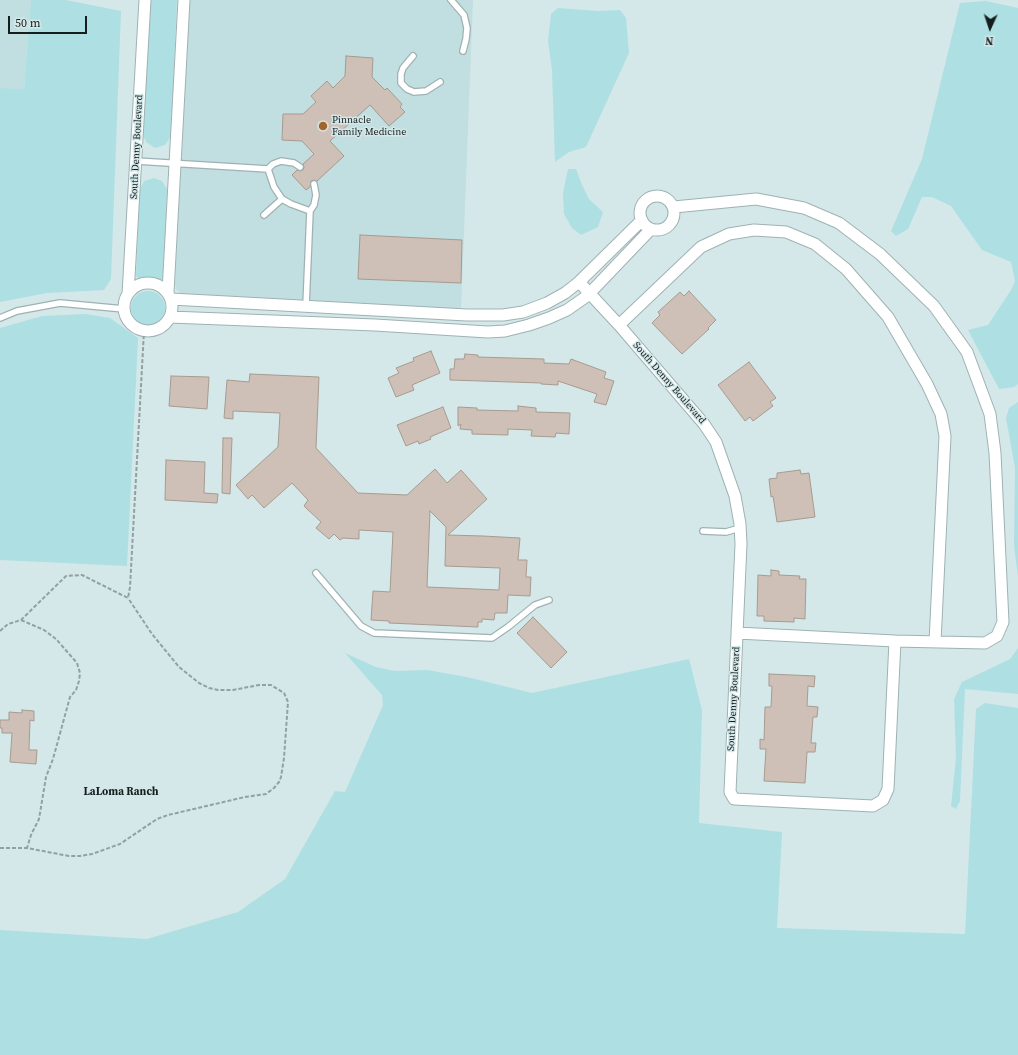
<!DOCTYPE html>
<html>
<head>
<meta charset="utf-8">
<style>
  body { margin:0 }
  #map { position:relative; width:1018px; height:1055px; overflow:hidden; background:#d4e8e9; font-family:"Source Serif 4",serif }
  canvas { display:block }
  .north { position:absolute; left:970px; top:8px; width:40px; height:40px; -webkit-text-stroke:3px #d4e8e9; paint-order:stroke; rotate:183deg; font-size:11px; font-weight:700; line-height:16px; text-align:center; color:#161d1d }
  .north::after { content:''; display:block; margin:auto; width:14px; height:18px; background:#161d1d; clip-path:polygon(50% 0,100% 100%,50% 72%,0 100%) }
  .scale { position:absolute; left:8px; top:16px; width:79px; height:18px; box-sizing:border-box; border:2px solid #161d1d; border-top:0; padding-left:5px; font-size:12px; line-height:14px; white-space:nowrap; color:#161d1d; -webkit-text-stroke:3px #d4e8e9; paint-order:stroke }
</style>
</head>
<body>
<div id="map">
<canvas width="1018" height="1055"></canvas>
<div class="north">N</div>
<div class="scale">50 m</div>
</div>
<script>
const context = document.querySelector('canvas').getContext('2d');
context.lineJoin = 'round';
function fillPath(path, color) { context.fillStyle = color; context.fill(path, 'evenodd'); }
const toPath = rows => new Path2D(rows.map(r => 'M' + r).join(''));
function strokePath(path, color, width, dash) { context.strokeStyle = color; context.lineWidth = width; context.lineCap = dash ? 'butt' : 'round'; context.setLineDash(dash || []); context.stroke(path); }
function drawText(font, color, halo, rows, align = 'center') {
  context.font = font + ' "Source Serif 4",serif'; context.lineWidth = 3; context.setLineDash([]); context.textBaseline = 'middle'; context.strokeStyle = halo; context.fillStyle = color; for (const [text, x, y, turn = 0] of rows) {
    context.save(); context.translate(x, y); context.rotate((+turn || 0) * Math.PI / 180); context.textAlign = isNaN(turn) ? turn : align; if (halo) context.strokeText(text, 0, 0); context.fillText(text, 0, 0); context.restore();
  }
}
fillPath(toPath([
  [0,0,31,0,24,89,0,88],
  [188,0,473,0,461,309,183,295,176,289,175,284]
]), '#c1dee0');
fillPath(toPath([
  [31,0,66,0,121,11,111,279,104,290,47,293,0,302,0,88,24,89],
  [150,0,177,0,171,136,165,145,155,148,146,142,143,135],
  [986,1,1018,8,1018,384,1014,387,999,389,968,330,988,325,1011,290,1015,281,1011,262,982,250,951,206,932,197,922,197,908,229,896,236,891,231,922,159,960,3],
  [558,8,598,11,620,10,626,18,629,53,586,147,569,152,555,162,552,70,548,41,551,14],
  [568,169,576,169,582,185,589,199,603,212,598,227,581,235,572,228,564,214,563,193],
  [154,178,162,181,167,189,164,278,162,281,153,277,138,278,136,276,140,189,144,181],
  '131 308a17 17 0 1 1 34 0a17 17 0 1 1-34 0Z',
  [85,314,110,318,138,338,127,566,0,560,0,328,42,316],
  [1018,402,1018,576,1014,546,1015,468,1006,418,1009,408],
  [1018,648,1018,694,965,689,960,801,956,809,951,806,956,758,954,699,962,682,1010,659],
  [345,653,376,667,395,671,427,670,467,677,532,693,689,659,702,710,699,823,782,832,777,928,965,934,976,709,985,703,1018,708,1018,1055,0,1055,0,930,147,939,238,912,285,879,335,791,345,792,383,705,382,695]
]), '#aedfe2');
const building = toPath([
  [346,56,373,58,372,77,385,90,387,88,402,104,400,107,405,112,389,126,370,105,330,141,344,156,317,181,314,180,311,181,310,187,306,190,292,175,297,170,300,171,303,170,304,167,303,164,314,154,302,141,282,140,283,114,303,114,316,102,311,96,327,81,333,88,345,76,346,56],
  [360,235,462,240,461,283,358,279,360,235],
  [689,291,716,320,708,328,709,329,682,354,652,323,660,315,658,312,680,292,684,296,689,291],
  [431,351,440,373,412,385,414,390,396,397,388,378,399,373,396,368,414,361,413,358,431,351],
  [465,354,478,355,478,357,544,359,544,363,569,364,571,359,606,372,604,378,614,381,606,405,594,402,597,394,558,381,558,385,541,384,541,383,450,380,450,369,454,369,455,359,464,359,465,354],
  [749,362,776,398,770,402,773,406,753,421,750,417,745,421,718,385,749,362],
  [250,374,319,377,316,448,358,493,407,495,435,469,447,483,461,470,487,499,448,535,483,536,520,538,518,560,527,560,526,577,531,577,530,596,508,595,507,613,495,613,494,620,482,619,482,622,478,622,478,627,389,623,389,621,371,620,373,591,390,592,393,532,359,530,359,539,343,538,340,540,334,534,329,539,316,528,321,522,304,506,308,500,292,483,264,508,252,495,248,499,236,485,278,447,280,413,233,411,233,419,224,418,227,380,249,382,250,374],
  [430,511,446,527,445,566,500,568,499,590,427,587,430,511],
  [171,376,209,377,207,409,169,406,171,376],
  [518,406,536,408,536,412,570,413,569,434,556,433,555,437,531,436,532,430,508,429,508,435,472,434,472,430,460,429,461,424,458,426,458,407,477,408,477,410,518,411,518,406],
  [443,407,451,428,430,437,431,439,419,444,418,441,406,446,397,425,443,407],
  [223,438,232,438,230,494,222,493,223,438],
  [166,460,205,462,204,493,218,494,217,503,165,500,166,460],
  [800,470,801,474,809,473,815,517,777,522,773,496,771,497,769,479,777,478,777,473,800,470],
  [771,570,779,571,779,575,800,576,799,579,806,579,805,619,794,618,794,622,764,621,764,616,757,616,758,575,771,576,771,570],
  [533,617,567,652,551,668,517,633,533,617],
  [769,674,815,676,814,687,808,686,807,706,818,707,817,717,813,717,811,743,816,743,815,752,807,752,805,783,764,781,766,749,760,749,760,739,764,740,765,707,771,707,772,686,769,686,769,674],
  [22,710,34,711,34,721,30,720,29,750,37,750,36,764,10,762,12,733,2,733,2,728,0,728,0,720,9,720,9,712,22,713,22,710]
]);
fillPath(building, '#cec0b6');
strokePath(building, '#a79a90', 1);
const service = toPath([
  [451,0,464,15,467,28,466,39,463,51],
  [413,56,403,68,401,74,401,83,407,89,414,92,426,91,440,82],
  [136,161,268,169],
  [300,167,294,163,281,161,273,164,268,169,274,187,282,199,291,204,310,211,314,205,316,195,314,184],
  [264,215,282,199],
  [306,306,310,211],
  [0,318,17,311,60,303,124,309],
  [703,531,726,532,740,528],
  [316,573,361,626,374,633,492,638,508,627,535,605,549,600]
]);
const minor = toPath([
  '640 213a17 17 0 1 1 34 0a17 17 0 1 1-34 0Z',
  [674,207,756,199,804,208,839,223,880,254,934,306,967,352,990,414,995,453,1003,622,997,636,985,643,895,641,737,633],
  [579,282,619,325,704,424,716,442,735,496,740,524,741,544,730,792,734,799,873,806,883,800,888,789,895,641],
  '124 307a24 24 0 1 1 48 0a24 24 0 1 1-48 0Z',
  [168,292,184,0],
  [128,294,145,0],
  [171,299,467,315,503,315,523,312,547,303,565,293,579,282,642,220],
  [170,317,375,325,488,332,505,331,529,325,549,318,567,310,587,296,651,229],
  [619,325,701,247,729,234,754,230,786,232,815,244,846,269,888,317,927,384,941,414,945,436,935,642]
]);
strokePath(service, '#9fb2b3', 8);
strokePath(minor, '#9fb2b3', 13);
strokePath(toPath([
  [21,620,44,630,56,639,77,663,80,673,79,681,76,690,70,697,53,759,46,777,39,819,31,835,27,848],
  [0,631,8,624,21,620,66,576,82,575,128,598,130,587,144,331],
  [0,848,27,848,69,856,80,856,92,854,120,844,157,819,168,815,245,797,266,794,274,788,279,782,281,777,284,758,288,702,284,693,271,685,259,685,233,690,218,690,209,688,199,683,179,667,152,634,128,598]
]), '#91a1a1', 2, [4, 2]);
strokePath(service, '#fff', 5.5);
strokePath(minor, '#fff', 11);
for (const [x, y, r, color] of [
  [323,126,5,"#a4642d"]
]) { const dot = new Path2D(); dot.arc(x, y, r, 0, 2 * Math.PI); context.fillStyle = color; context.fill(dot); strokePath(dot, '#d4e8e9', 1.5); }
drawText('10px', '#161d1d', '#d4e8e9', [
  ["Pinnacle",332,120],
  ["Family Medicine",332,132]
], 'left');
drawText('10px', '#161d1d', '#d4e8e9', [
  ["South Denny Boulevard",137,147,-87],
  ["South Denny Boulevard",669,383,49],
  ["South Denny Boulevard",734,699,-87]
]);
drawText('bold 11px', '#161d1d', '#d4e8e9', [
  ["LaLoma Ranch",121,792]
]);
</script>
</body>
</html>
